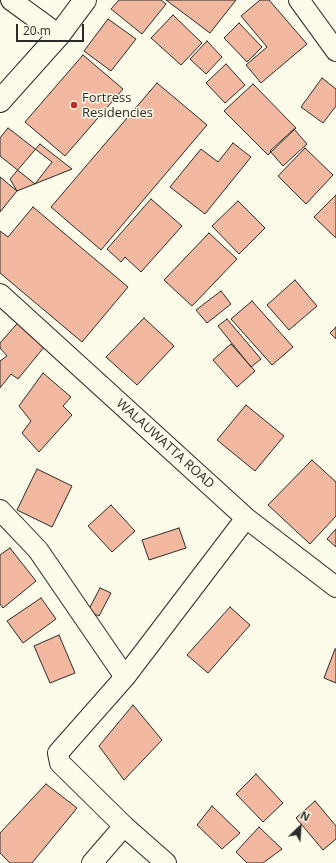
<!DOCTYPE html>
<html>
<head>
<meta charset="utf-8">
<style>
  body { margin:0 }
  #map { position:relative; width:336px; height:863px; overflow:hidden; background:#fdfbea; font-family:"Open Sans",sans-serif }
  canvas { display:block }
  .north { position:absolute; left:280px; top:807px; width:40px; height:40px; -webkit-text-stroke:3px #fdfbea; paint-order:stroke; rotate:25deg; font-size:11px; font-weight:700; line-height:16px; text-align:center; color:#2b2b2b }
  .north::after { content:''; display:block; margin:auto; width:14px; height:18px; background:#2b2b2b; clip-path:polygon(50% 0,100% 100%,50% 72%,0 100%) }
  .scale { position:absolute; left:16px; top:24px; width:68px; height:18px; box-sizing:border-box; border:2px solid #2b2b2b; border-top:0; padding-left:5px; font-size:12px; line-height:14px; white-space:nowrap; color:#2b2b2b; -webkit-text-stroke:3px #fdfbea; paint-order:stroke }
</style>
</head>
<body>
<div id="map">
<canvas width="336" height="863"></canvas>
<div class="north">N</div>
<div class="scale">20 m</div>
</div>
<script>
const context = document.querySelector('canvas').getContext('2d');
context.lineJoin = 'round';
function fillPath(path, color) { context.fillStyle = color; context.fill(path, 'evenodd'); }
const toPath = rows => new Path2D(rows.map(r => 'M' + r).join(''));
function strokePath(path, color, width, dash) { context.strokeStyle = color; context.lineWidth = width; context.lineCap = dash ? 'butt' : 'round'; context.setLineDash(dash || []); context.stroke(path); }
function drawText(font, color, halo, rows, align = 'center') {
  context.font = font + ' "Open Sans",sans-serif'; context.lineWidth = 3; context.setLineDash([]); context.textBaseline = 'middle'; context.strokeStyle = halo; context.fillStyle = color; for (const [text, x, y, turn = 0] of rows) {
    context.save(); context.translate(x, y); context.rotate((+turn || 0) * Math.PI / 180); context.textAlign = isNaN(turn) ? turn : align; if (halo) context.strokeText(text, 0, 0); context.fillText(text, 0, 0); context.restore();
  }
}
const building = toPath([
  [119,0,161,0,166,4,142,34,111,9,119,0],
  [166,0,236,0,210,33,166,0],
  [260,0,269,0,307,44,261,83,246,65,267,47,241,16,260,0],
  [173,15,202,43,181,65,151,38,173,15],
  [108,19,136,39,111,71,84,51,108,19],
  [239,23,262,47,247,62,224,38,239,23],
  [207,41,222,57,206,74,190,59,207,41],
  [83,55,123,89,65,156,25,122,83,55],
  [226,64,245,85,225,103,206,83,226,64],
  [322,78,336,89,336,106,323,123,301,107,322,78],
  [157,83,207,125,101,250,51,207,157,83],
  [253,84,296,128,268,155,224,111,253,84],
  [8,128,52,162,35,184,0,156,0,138,8,128],
  [294,129,307,144,283,166,270,151,294,129],
  [233,143,251,157,205,214,170,187,201,149,218,162,233,143],
  [40,144,72,169,17,191,10,179,40,144],
  [305,148,333,175,306,204,278,176,305,148],
  [0,177,17,191,0,212,0,177],
  [336,195,336,238,314,217,336,195],
  [151,199,182,226,141,272,125,257,121,262,107,249,151,199],
  [238,201,265,228,239,254,212,226,238,201],
  [33,207,128,287,82,342,0,273,0,231,8,237,33,207],
  [209,233,237,259,192,306,164,280,209,233],
  [295,280,317,306,289,330,267,305,295,280],
  [221,291,231,304,207,323,196,310,221,291],
  [252,301,293,347,272,365,231,319,252,301],
  [23,317,49,341,18,379,11,374,0,388,0,361,7,356,0,348,0,343,23,317],
  [144,318,174,346,137,385,106,357,144,318],
  [227,319,261,359,251,367,218,326,227,319],
  [336,327,336,339,330,333,336,327],
  [231,344,255,371,237,387,213,360,231,344],
  [43,373,71,397,63,406,72,415,39,452,22,433,31,421,19,406,43,373],
  [246,405,284,436,255,471,217,440,246,405],
  [312,460,336,482,336,516,310,544,268,505,312,460],
  [37,469,72,486,52,527,17,510,37,469],
  [111,505,135,531,112,552,88,526,111,505],
  [179,528,186,548,149,560,142,540,179,528],
  [336,529,336,547,327,539,336,529],
  [10,548,36,581,3,608,0,604,0,555,10,548],
  [100,588,111,593,99,616,88,611,100,588],
  [41,598,56,619,23,643,7,621,41,598],
  [230,607,250,625,208,673,187,655,230,607],
  [59,635,75,673,50,683,34,646,59,635],
  [335,649,336,649,336,683,324,678,335,649],
  [133,705,162,740,124,780,99,746,133,705],
  [256,774,283,803,263,822,236,794,256,774],
  [46,784,77,808,32,863,10,863,0,853,0,833,46,784],
  [315,801,336,826,336,839,323,850,296,818,315,801],
  [212,806,240,833,222,849,197,825,212,806],
  [259,827,282,849,263,863,247,863,236,852,259,827]
]);
fillPath(building, '#f2b8a0');
strokePath(building, '#2b2b2b', 1);
const street = toPath([
  [11,0,59,35],
  [299,0,336,51],
  [0,294,246,518,336,587],
  [0,510,38,550,125,677],
  [92,863,124,826],
  [166,863,124,826,60,763,58,753,125,677,246,518]
]);
const primary = toPath([
  [0,101,59,35,85,0]
]);
strokePath(street, '#2b2b2b', 22);
strokePath(primary, '#2b2b2b', 24);
strokePath(street, '#fdfbea', 20);
strokePath(primary, '#fdfbea', 22);
for (const [x, y, r, color] of [
  [74,105,4,"#c62828"]
]) { const dot = new Path2D(); dot.arc(x, y, r, 0, 2 * Math.PI); context.fillStyle = color; context.fill(dot); strokePath(dot, '#fdfbea', 1.5); }
drawText('13px', '#2b2b2b', '#fdfbea', [
  ["Fortress",82,98],
  ["Residencies",82,113]
], 'left');
drawText('13px', '#2b2b2b', '#fdfbea', [
  ["WALAUWATTA ROAD",165,444,42]
]);
</script>
</body>
</html>
